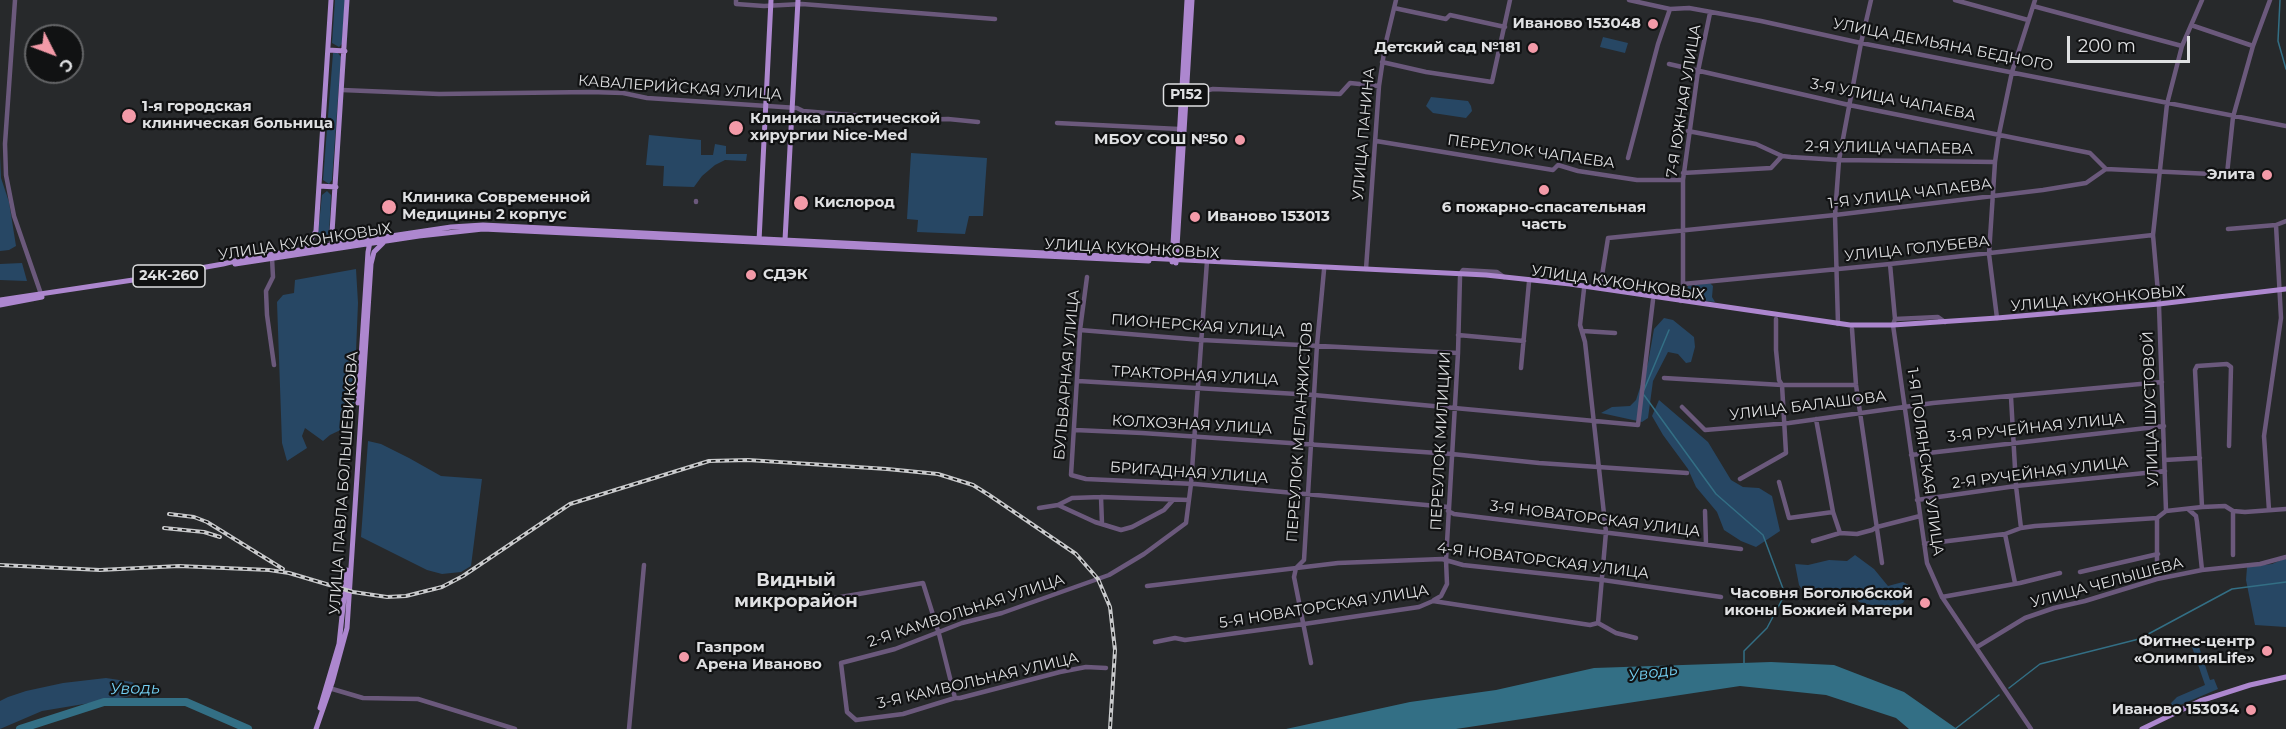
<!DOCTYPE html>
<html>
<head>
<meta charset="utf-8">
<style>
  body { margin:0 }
  #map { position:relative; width:2286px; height:729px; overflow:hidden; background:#27292b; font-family:Montserrat,sans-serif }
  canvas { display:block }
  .north { position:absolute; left:24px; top:24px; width:60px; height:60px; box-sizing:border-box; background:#111213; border:2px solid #636466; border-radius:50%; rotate:132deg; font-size:16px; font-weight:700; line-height:24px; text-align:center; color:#dfe0e2 }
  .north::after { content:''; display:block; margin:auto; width:21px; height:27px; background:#f39aa8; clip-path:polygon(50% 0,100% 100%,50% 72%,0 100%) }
  .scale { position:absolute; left:2067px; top:36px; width:123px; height:27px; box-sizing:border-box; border:3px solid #dfe0e2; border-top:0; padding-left:8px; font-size:18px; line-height:21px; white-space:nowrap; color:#dfe0e2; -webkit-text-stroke:4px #111213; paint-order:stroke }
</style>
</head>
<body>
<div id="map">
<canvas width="2286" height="729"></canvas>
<div class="north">С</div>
<div class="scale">200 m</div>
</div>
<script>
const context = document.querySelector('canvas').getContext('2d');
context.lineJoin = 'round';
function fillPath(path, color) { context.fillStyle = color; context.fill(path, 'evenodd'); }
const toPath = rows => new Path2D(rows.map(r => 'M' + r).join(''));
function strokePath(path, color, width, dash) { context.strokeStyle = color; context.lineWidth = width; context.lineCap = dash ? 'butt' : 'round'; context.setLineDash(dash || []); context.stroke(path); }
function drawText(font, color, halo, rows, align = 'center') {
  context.font = font + ' Montserrat,sans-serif'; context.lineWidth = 4.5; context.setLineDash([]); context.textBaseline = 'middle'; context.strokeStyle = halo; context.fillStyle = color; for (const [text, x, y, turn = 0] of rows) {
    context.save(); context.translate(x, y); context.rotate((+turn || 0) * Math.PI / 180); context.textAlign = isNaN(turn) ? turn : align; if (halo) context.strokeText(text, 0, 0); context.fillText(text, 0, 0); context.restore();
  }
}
fillPath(toPath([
  [335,0,345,0,342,44,339,47,332,43],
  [1603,37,1628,43,1625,53,1600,47],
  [333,53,338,53,341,57,332,180,329,184,323,180],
  [1431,97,1468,101,1471,106,1472,111,1466,118,1433,113,1426,106],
  [649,135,701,140,701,155,713,155,715,144,726,146,726,154,747,154,746,161,725,160,715,165,702,176,694,187,663,186,664,166,646,165],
  [911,153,987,158,983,216,969,216,965,234,917,232,918,220,907,219],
  [0,155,1,178,9,202,16,246,9,250,0,251],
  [327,191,331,195,329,235,327,241,322,242,319,241,318,234,322,195],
  [22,263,27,281,0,280,0,264],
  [356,269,358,303,353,424,330,435,323,441,305,428,302,436,307,448,287,461,282,443,277,302,283,295,294,293,295,280],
  [1710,283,1713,286,1712,297,1715,302,1694,300,1686,296,1688,286],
  [1664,318,1673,320,1694,337,1695,347,1691,362,1686,363,1678,354,1668,352,1653,381,1648,418,1642,422,1601,413,1612,407,1630,406,1636,400,1648,363,1654,329],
  [1659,400,1708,442,1731,480,1743,487,1759,488,1772,496,1780,531,1756,547,1741,541,1724,530,1717,512,1696,487,1688,469,1663,435,1652,416],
  [368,441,381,444,409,458,441,476,482,479,471,566,461,572,442,574,427,570,361,537],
  [1855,555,1874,569,1888,586,1903,582,1912,587,1903,603,1887,609,1859,602,1854,595,1820,590,1806,595,1799,585,1795,564,1808,565,1829,560,1847,561],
  [2286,558,2286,627,2255,625,2246,580,2247,567,2272,564],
  [2197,641,2210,680,2214,679,2218,689,2173,708,2171,703,2177,697,2205,685,2191,644],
  [106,678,132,682,139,686,134,694,126,697,42,711,0,729,0,701,8,697,26,691,63,683]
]), '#274764');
fillPath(toPath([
  [1771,662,1834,665,1904,692,1957,729,1909,729,1896,718,1826,695,1740,686,1456,729,1286,729,1410,702,1496,690,1594,668]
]), '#336f85');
strokePath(toPath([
  [2280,0,2278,41,2286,69],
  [1644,390,1669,330],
  [1644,395,1716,494,1763,535,1785,594,1767,628,1744,651,1744,664],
  [2009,688,2040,664,2139,639,2232,589,2286,582],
  [1955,729,1999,695]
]), '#336f85', 1.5);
strokePath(toPath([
  [20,729,104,702,186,702,248,729]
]), '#336f85', 8);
strokePath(toPath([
  [15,0,5,144,6,175,14,216,41,294],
  [736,0,736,4,764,6,802,4,995,19],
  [1629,0,1670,9,1689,8,1761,21,1861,43,2286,126],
  [1955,0,2028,20],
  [2033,6,2182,46],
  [1394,8,1446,19,1450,15,1505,27],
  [2191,25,2253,46],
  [1382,62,1426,72,1492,82,1510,0],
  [1669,64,1849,105,2090,153,2106,169],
  [342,90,439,94,590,92,623,93,647,98,797,108,803,111,909,120,948,119,978,122],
  [1186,95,1213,89,1340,94,1350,83,1379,86],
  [1057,123,1179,129],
  [1688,131,1756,144,1782,156,1791,157,1839,160,1995,162],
  [1376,141,1553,170,1558,165,1578,171,1637,180,1683,180],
  [1628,158,1658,44,1670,9],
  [1683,173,1771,168,1782,156],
  [2227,174,2233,117,2253,46,2270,0],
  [696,201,696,202],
  [2228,229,2276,225,2286,221],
  [272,258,273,277,266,291,267,315,274,365],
  [1890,264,1895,319],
  [1366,269,1379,86,1385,46,1396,0],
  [1460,274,1463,270,1497,272,1504,277],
  [1087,277,1080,330,1071,475,1086,479,1195,484,1448,507],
  [1683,284,1890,264,2153,235],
  [1600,288,1608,238,1835,215,2043,190,2086,183,2106,169,2211,174],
  [1584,289,1580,325,1585,342,1606,532,1598,623],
  [1681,301,1683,284,1683,180,1698,71,1710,13],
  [2159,304,2153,235,2167,104,2182,46,2202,0],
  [2159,306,2166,511],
  [1997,318,1989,254,1995,162,1999,134,2012,72,2035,0],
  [1945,322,1938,317,1895,319,1893,325,1927,563,1942,597,2031,729],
  [1838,324,1835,215,1839,160,1861,43,1871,0],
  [1852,329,1856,385,1882,563],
  [1080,330,1202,340,1458,353],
  [1583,331,1615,333],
  [1458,335,1524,341],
  [1521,368,1529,282],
  [1664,378,1782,385,1856,385],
  [1078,381,1314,395,1638,425,1653,300],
  [2011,397,2016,486,2021,528],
  [1682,407,1705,430,1789,423,1933,403,2162,382],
  [1816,419,1833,512,1840,533],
  [1075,430,1142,433,1452,454,1539,463,1687,473],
  [1911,455,2164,426],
  [2165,460,2200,458],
  [1740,479,1786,453,1782,385,1779,380,1776,350,1776,319],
  [1779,482,1789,518,1833,512],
  [1101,497,1102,524],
  [1917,500,2016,486,2165,471],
  [1058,505,1095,522,1121,530,1132,527,1164,510,1173,500],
  [2202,507,2195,370,2197,366,2227,364,2231,367,2229,446],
  [1039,508,1058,505,1072,498,1101,497,1189,500],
  [2188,509,2196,516,2197,522,2202,570],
  [2269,510,2264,436,2281,318,2276,225],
  [1448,511,1454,514,1741,549],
  [1705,511,1706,544],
  [2005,534,2015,583],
  [1813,541,1840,533,1857,534,1872,530,1877,527,1920,516],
  [1924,544,2005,534,2021,528,2035,526,2157,518,2166,511,2202,507,2225,506,2233,511,2245,512,2286,509],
  [2233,555,2233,511],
  [2080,572,2158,554],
  [2157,579,2157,518],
  [1147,586,1338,563,1442,559,1463,565,1603,580,1721,597],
  [1942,597,2020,583,2060,573],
  [829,599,923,583,939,634,955,698],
  [1434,600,1441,596,1447,584,1446,560,1458,353,1460,277],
  [1155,642,1175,638,1185,640,1304,624,1419,607,1433,601,1590,625,1598,623,1616,633,1636,638],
  [1977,647,2025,618,2054,608,2085,601,2157,579,2202,570,2260,564,2286,557],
  [1311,663,1294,577,1296,568,1304,560,1317,345,1324,270],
  [1106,668,1086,667,1060,672,960,698,955,698,903,714,856,720,847,712,841,663,895,649,962,623,1002,613,1109,575,1144,554,1186,523,1191,484,1207,261],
  [329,688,363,698,418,699,515,729],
  [629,729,644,565]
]), '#6b597c', 4.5);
strokePath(toPath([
  [328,50,345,51],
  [319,186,336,187],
  [785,240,798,0],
  [759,241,771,0],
  [331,248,347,0],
  [305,249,316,231,331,0],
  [1172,262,1187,0],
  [1176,263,1192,0],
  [235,264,419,236,483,229,1149,261],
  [0,300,133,280,223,264,243,259,331,245,451,227,483,225,1486,275,1570,284,1850,325,1893,325,1997,318,2159,304,2286,289],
  [0,305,42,297],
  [358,403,368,252,370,242],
  [320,708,339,644,347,570],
  [316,729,332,683,347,628,371,264,374,252,383,243],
  [2142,729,2200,701,2250,685,2286,677]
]), '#ad87cf', 5);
const rail = toPath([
  [169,514,194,517,207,522,283,569],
  [164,528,204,532,220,537],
  [0,565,100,570,179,566,269,570,289,573,353,592,387,597,406,596,442,587,463,576,570,504,709,461,748,460,887,469,938,474,973,485,989,495,1076,554,1098,579,1110,607,1115,650,1110,729]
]);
strokePath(rail, '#c9cacc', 4);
strokePath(rail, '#111213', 1.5, [4.5]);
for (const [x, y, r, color] of [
  [1653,24,6,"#f39aa8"],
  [1533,48,6,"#f39aa8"],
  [129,116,8,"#f39aa8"],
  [736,128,8,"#f39aa8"],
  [1240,140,6,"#f39aa8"],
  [2267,175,6,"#f39aa8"],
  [1544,190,6,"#f39aa8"],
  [801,203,8,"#f39aa8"],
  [389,207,8,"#f39aa8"],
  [1195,217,6,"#f39aa8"],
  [751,275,6,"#f39aa8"],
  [1925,603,6,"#f39aa8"],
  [2267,651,6,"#f39aa8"],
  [684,657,6,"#f39aa8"],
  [2251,710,6,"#f39aa8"]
]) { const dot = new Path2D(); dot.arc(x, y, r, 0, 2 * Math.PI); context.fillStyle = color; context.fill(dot); strokePath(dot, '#111213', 2); }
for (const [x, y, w] of [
  [1186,95,45],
  [169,276,72]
]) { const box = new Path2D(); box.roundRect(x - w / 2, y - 11, w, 22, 4.5); context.fillStyle = '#111213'; context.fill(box); strokePath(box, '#dfe0e2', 1.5); }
drawText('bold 14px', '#dfe0e2', null, [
  ["Р152",1186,95],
  ["24К-260",169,276]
]);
drawText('bold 15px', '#dfe0e2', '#111213', [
  ["Иваново 153048",1641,24],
  ["Детский сад №181",1521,48],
  ["1-я городская",142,107,"left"],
  ["клиническая больница",142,124,"left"],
  ["Клиника пластической",750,119,"left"],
  ["хирургии Nice-Med",750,136,"left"],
  ["МБОУ СОШ №50",1228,140],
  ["Элита",2255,175],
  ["Клиника Современной",402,198,"left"],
  ["Медицины 2 корпус",402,215,"left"],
  ["Кислород",814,203,"left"],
  ["6 пожарно-спасательная",1544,208,"center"],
  ["часть",1544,225,"center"],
  ["Иваново 153013",1207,217,"left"],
  ["СДЭК",763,275,"left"],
  ["Часовня Боголюбской",1913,594],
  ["иконы Божией Матери",1913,611],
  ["Фитнес-центр",2255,642],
  ["«ОлимпияLife»",2255,659],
  ["Газпром",696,648,"left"],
  ["Арена Иваново",696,665,"left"],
  ["Иваново 153034",2239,710]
], 'right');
drawText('15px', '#dfe0e2', '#111213', [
  ["УЛИЦА ДЕМЬЯНА БЕДНОГО",1943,45,11],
  ["КАВАЛЕРИЙСКАЯ УЛИЦА",680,88,4],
  ["3-Я УЛИЦА ЧАПАЕВА",1893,100,11],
  ["7-Я ЮЖНАЯ УЛИЦА",1684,101,-81],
  ["УЛИЦА ПАНИНА",1364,134,-85],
  ["2-Я УЛИЦА ЧАПАЕВА",1889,148,1],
  ["ПЕРЕУЛОК ЧАПАЕВА",1531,152,8],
  ["1-Я УЛИЦА ЧАПАЕВА",1910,194,-7],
  ["УЛИЦА КУКОНКОВЫХ",305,242,-9],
  ["УЛИЦА КУКОНКОВЫХ",1132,249,3],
  ["УЛИЦА ГОЛУБЕВА",1917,249,-6],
  ["УЛИЦА КУКОНКОВЫХ",1618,283,8],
  ["УЛИЦА КУКОНКОВЫХ",2098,299,-5],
  ["ПИОНЕРСКАЯ УЛИЦА",1198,326,4],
  ["БУЛЬВАРНАЯ УЛИЦА",1067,375,-85],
  ["ТРАКТОРНАЯ УЛИЦА",1195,376,3],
  ["УЛИЦА БАЛАШОВА",1808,406,-7],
  ["УЛИЦА ШУСТОВОЙ",2151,409,-92],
  ["КОЛХОЗНАЯ УЛИЦА",1192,425,3],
  ["3-Я РУЧЕЙНАЯ УЛИЦА",2036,428,-6],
  ["ПЕРЕУЛОК МЕЛАНЖИСТОВ",1300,432,-86],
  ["ПЕРЕУЛОК МИЛИЦИИ",1441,441,-87],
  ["1-Я ПОЛЯНСКАЯ УЛИЦА",1925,462,82],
  ["БРИГАДНАЯ УЛИЦА",1189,473,4],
  ["2-Я РУЧЕЙНАЯ УЛИЦА",2040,473,-7],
  ["УЛИЦА ПАВЛА БОЛЬШЕВИКОВА",344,483,-86],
  ["3-Я НОВАТОРСКАЯ УЛИЦА",1595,519,7],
  ["4-Я НОВАТОРСКАЯ УЛИЦА",1543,561,7],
  ["УЛИЦА ЧЕЛЫШЕВА",2107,583,-15],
  ["5-Я НОВАТОРСКАЯ УЛИЦА",1324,607,-9],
  ["2-Я КАМВОЛЬНАЯ УЛИЦА",966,611,-18],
  ["3-Я КАМВОЛЬНАЯ УЛИЦА",978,681,-13]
]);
drawText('italic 16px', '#74d0f3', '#111213', [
  ["Уводь",1653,673,-8],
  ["Уводь",135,689,-1]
]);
drawText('bold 18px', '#dfe0e2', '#111213', [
  ["Видный",796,581],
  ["микрорайон",796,602]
]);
</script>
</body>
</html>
